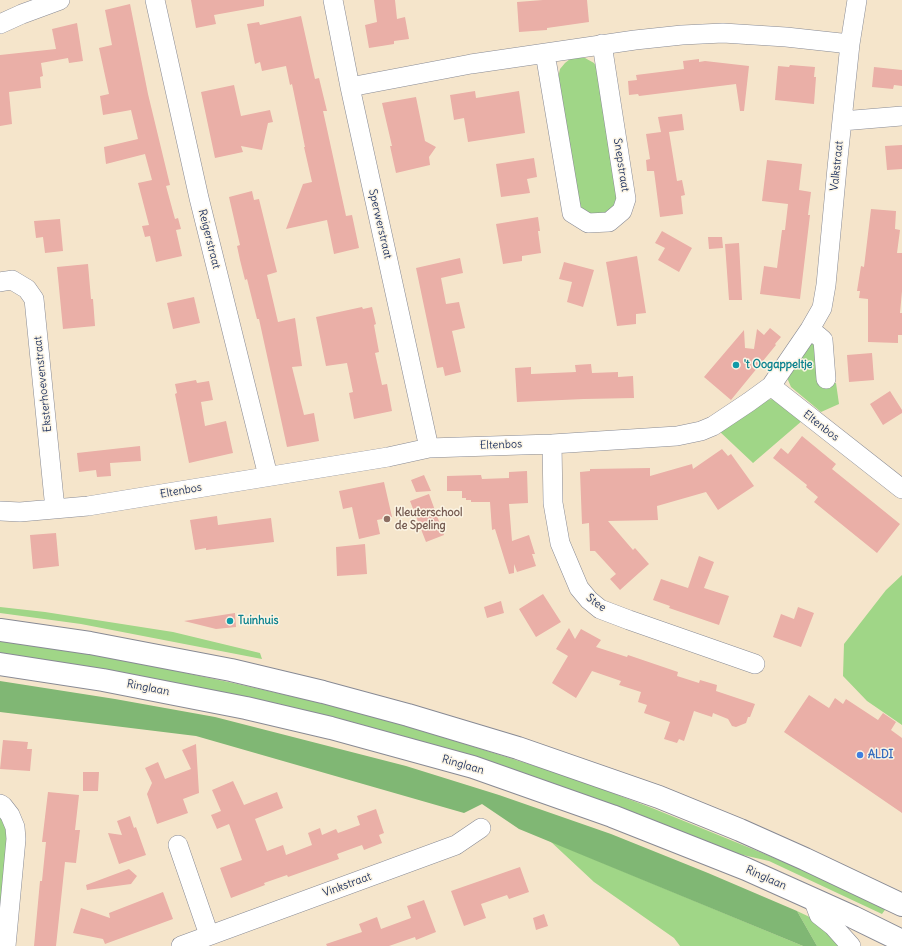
<!DOCTYPE html>
<html>
<head>
<meta charset="utf-8">
<style>
  body { margin:0 }
  canvas { display:block; background:#f5e5cb }
</style>
</head>
<body>
<canvas width="902" height="946"></canvas>
<script>
const context = document.querySelector('canvas').getContext('2d');
context.lineJoin = 'round';
function fillPath(path, color) { context.fillStyle = color; context.fill(path, 'evenodd'); }
const toPath = rows => new Path2D(rows.map(r => 'M' + r).join(''));
function strokePath(path, color, width, dash) { context.strokeStyle = color; context.lineWidth = width; context.lineCap = dash ? 'butt' : 'round'; context.setLineDash(dash || []); context.stroke(path); }
function drawText(font, color, halo, rows, align = 'center') {
  context.font = font + ' Delius,sans-serif'; context.lineWidth = 3; context.setLineDash([]); context.textBaseline = 'middle'; context.strokeStyle = halo; context.fillStyle = color; for (const [text, x, y, turn = 0] of rows) {
    context.save(); context.translate(x, y); context.rotate((+turn || 0) * Math.PI / 180); context.textAlign = isNaN(turn) ? turn : align; if (halo) context.strokeText(text, 0, 0); context.fillText(text, 0, 0); context.restore();
  }
}
fillPath(toPath([
  [578,57,585,58,594,63,598,69,617,200,613,210,604,216,592,217,578,205,558,78,560,69,565,63,570,59],
  [809,343,817,345,822,384,836,383,839,404,821,412,791,387,788,380,788,373],
  [773,399,803,420,753,463,718,430,765,400],
  [902,575,902,725,867,701,843,676,844,644,886,590],
  [0,607,45,612,173,632,260,653,262,659,81,624,0,613],
  [0,641,110,657,233,683,334,706,408,726,573,778,652,808,755,850,825,879,887,907,882,914,769,861,734,853,652,820,560,787,0,655],
  [0,814,9,834,0,923],
  [550,841,803,946,680,946,674,938,594,882],
  [797,911,816,920,840,946,817,946]
]), '#a0d687');
fillPath(toPath([
  [0,681,115,699,215,717,406,766,499,795,611,834,708,873,797,911,817,946,803,946,519,829,482,804,464,813,196,736,0,712]
]), '#80b774');
fillPath(toPath([
  [191,0,264,0,264,6,214,15,216,24,196,28],
  [374,0,395,0,397,19,405,17,409,39,394,41,394,44,369,48,365,25,377,22],
  [543,0,587,0,589,22,547,28,547,30,519,32,517,2],
  [130,4,148,94,170,185,166,186,175,219,178,218,181,229,176,230,182,256,156,262,150,236,145,237,142,226,149,225,138,183,152,180,145,154,106,164,104,147,138,139,131,110,103,115,100,96,109,94,99,48,112,45,105,10],
  [301,16,315,79,319,78,327,111,323,111,327,129,346,216,352,215,359,248,334,254,327,220,286,229,303,184,312,182,304,147,305,147,292,84,290,85,286,66,262,71,260,62,255,64,247,24,259,22,260,25],
  [77,23,83,61,69,63,68,58,41,63,43,76,40,77,41,88,9,92,12,124,0,126,0,55,56,49,52,29],
  [699,59,699,62,705,61,749,66,744,111,740,111,736,84,639,96,638,94,629,95,628,81,637,80,636,75,684,69,683,61],
  [790,65,815,67,814,77,816,77,814,104,775,100,778,66,789,67],
  [874,67,902,70,902,86,894,85,893,89,872,87],
  [234,85,241,116,270,110,273,122,268,123,262,150,241,146,243,152,215,158,201,92],
  [475,91,476,98,519,91,525,133,468,142,464,118,454,120,450,95],
  [416,97,425,141,436,147,429,157,430,165,396,173,390,146,392,146,382,103],
  [682,114,684,130,669,132,677,181,682,180,685,195,681,196,683,214,660,217,654,171,647,171,646,160,650,159,646,134,661,132,658,117],
  [902,145,902,169,887,170,885,146],
  [534,158,537,177,527,179,530,193,501,197,496,164],
  [767,160,802,164,799,190,811,192,808,215,810,215,800,299,760,294,764,266,777,268,782,230,785,230,788,204,762,201],
  [252,191,254,200,259,199,277,272,267,275,278,322,295,318,302,366,292,367,304,415,314,413,319,441,287,447,259,319,257,319,247,279,245,280,240,260,237,246,240,245,229,197],
  [871,209,896,211,895,229,900,230,897,253,902,253,902,291,900,313,902,313,902,335,898,335,898,343,868,342,868,299,859,298,860,291,857,291,861,266,864,267],
  [538,217,540,231,538,231,541,253,522,256,522,261,503,264,496,224],
  [60,219,63,251,45,253,43,237,36,238,34,221],
  [662,231,692,248,679,272,658,260,665,248,655,243],
  [708,237,722,237,723,248,709,249],
  [739,243,742,300,729,300,725,244],
  [637,256,646,313,636,314,636,324,617,326,606,262],
  [460,258,463,273,441,278,446,304,459,302,465,328,452,331,461,372,445,376,443,367,437,368,416,268],
  [564,262,594,270,583,307,567,302,572,282,559,279],
  [88,264,91,299,93,299,95,326,63,329,57,267],
  [194,297,200,323,173,329,167,303],
  [362,307,363,309,372,307,376,324,374,325,379,352,375,353,382,385,387,384,392,411,354,419,349,393,353,392,347,363,326,366,316,317],
  [770,328,781,337,775,344,776,345,731,400,704,377,744,330,745,348,754,349,757,329,764,335],
  [872,353,874,380,849,382,847,355],
  [591,364,592,373,618,372,618,377,633,376,634,398,584,399,517,402,515,368,531,367,531,374,576,372,575,365],
  [196,380,197,383,209,381,213,400,201,402,205,426,226,421,233,453,189,463,175,394,177,393,175,384],
  [890,391,902,410,902,413,883,425,870,404],
  [802,436,836,464,832,469,900,524,877,553,814,502,818,497,806,487,807,485,773,458,781,448,788,454],
  [140,446,141,461,110,463,111,476,97,477,96,470,79,472,77,453],
  [722,449,728,456,731,454,754,486,718,510,706,492,657,506,658,520,608,521,633,550,635,548,649,564,620,590,610,579,616,574,595,551,590,551,589,523,582,524,580,472,590,471,590,469,650,468,650,476,692,464,693,469],
  [527,471,528,503,509,504,512,541,529,535,535,554,532,554,536,566,517,572,514,564,514,573,509,574,495,529,492,530,490,502,471,502,471,500,466,500,466,498,462,498,462,491,447,491,447,476,481,475,482,479,509,478,509,472],
  [424,475,431,491,416,492,411,480],
  [384,482,392,517,377,520,380,534,359,539,352,507,343,509,339,491],
  [429,494,444,535,426,542,410,501],
  [217,516,218,525,271,518,274,542,206,550,206,548,195,550,190,520],
  [56,533,59,566,33,569,30,535],
  [365,544,367,574,337,576,336,547],
  [699,556,714,562,704,588,729,596,719,625,669,608,670,606,653,600,661,579,688,588],
  [543,594,561,622,536,637,519,609],
  [501,601,504,613,487,618,484,607],
  [798,607,814,613,801,647,773,637,781,614,794,619],
  [235,613,236,627,216,629,184,621],
  [569,628,575,639,581,629,601,640,596,647,627,657,628,655,678,672,677,676,699,683,700,680,717,685,716,691,755,704,750,717,748,717,746,723,736,727,732,726,728,719,713,713,712,717,694,711,684,741,679,739,677,743,664,739,670,722,644,713,647,705,638,702,641,692,619,685,621,681,592,671,576,698,552,683,568,656,556,649],
  [809,695,829,708,835,698,843,704,846,699,878,720,883,713,896,722,891,730,902,738,902,813,784,732],
  [3,740,28,742,27,749,32,749,30,771,0,769],
  [196,744,199,793,183,799,188,813,157,824,147,794,152,783,145,768,158,762,165,779,191,769,182,750],
  [83,772,99,772,98,791,83,791],
  [233,781,244,805,277,792,283,808,255,819,267,851,283,845,286,855,312,845,308,833,320,828,322,835,336,829,338,833,360,825,357,816,376,809,384,833,379,835,382,843,364,850,362,845,337,854,339,859,288,877,287,875,264,883,265,885,231,898,220,868,242,860,229,824,217,829,211,815,221,811,212,790],
  [48,792,79,795,75,830,80,830,76,863,65,862,56,946,34,946,40,881,42,881,46,842,42,842],
  [130,816,134,828,136,827,146,855,119,864,108,833,122,835,117,821],
  [520,867,529,892,509,899,507,895,481,904,486,918,464,926,451,891],
  [129,869,137,876,131,884,87,890,86,885],
  [163,892,173,919,105,944,103,939,73,933,81,908,110,918,109,913],
  [424,900,436,932,416,940,415,937,389,946,327,946,326,944,362,932,359,924,377,917,381,929,411,918,407,906],
  [544,914,548,926,536,930,533,918]
]), '#eaafa7');
const minor = toPath([
  [155,0,199,198,268,476],
  [333,0,350,87,429,448],
  [0,24,22,14,60,0],
  [545,53,572,213,588,223,609,222,622,211,626,199,602,44],
  [350,87,471,64,635,40,682,35,723,33,786,37,850,44],
  [842,121,902,116],
  [0,282,12,280,27,289,34,299,55,509],
  [810,329,823,340,826,379],
  [771,386,902,489],
  [552,444,553,503,560,543,579,588,589,600,600,609,629,620,755,664],
  [0,511,20,512,88,506,388,457,429,448,552,444,677,436,701,431,713,426,749,402,771,386,810,329,822,308,826,285,837,168,850,44,857,0],
  [0,804,3,806,10,815,15,827,16,839,6,946],
  [178,845,209,935],
  [813,899,819,915,833,926,851,946],
  [181,946,456,845,481,828]
]);
const highway = toPath([
  [0,630,90,643,231,670,323,692,408,715,518,748,659,797,740,830,805,859,902,905],
  [0,664,103,680,246,708,331,728,473,767,612,816,746,869,853,917,902,941]
]);
strokePath(minor, '#888a94', 20);
strokePath(highway, '#888a94', 24);
strokePath(minor, '#fff', 19);
strokePath(highway, '#fff', 22);
for (const [x, y, r, color] of [
  [736,365,4,"#0f9aa8"],
  [387,519,4,"#8d6e63"],
  [230,621,4,"#0f9aa8"],
  [860,755,4,"#3f7fe0"]
]) { const dot = new Path2D(); dot.arc(x, y, r, 0, 2 * Math.PI); context.fillStyle = color; context.fill(dot); strokePath(dot, '#fcf5e5', 1.5); }
drawText('11px', '#1b2f5e', '#fcf5e5', [
  ["Snepstraat",621,165,81],
  ["Valkstraat",837,166,-84],
  ["Sperwerstraat",380,224,77],
  ["Reigerstraat",209,239,76],
  ["Eksterhoevenstraat",43,384,-96],
  ["Eltenbos",821,426,38],
  ["Eltenbos",501,445,-2],
  ["Eltenbos",181,491,-10],
  ["Stee",596,603,37],
  ["Ringlaan",148,688,11],
  ["Ringlaan",463,765,16],
  ["Ringlaan",766,878,24],
  ["Vinkstraat",347,885,-20]
]);
drawText('bold 11px', '#0d838f', '#fcf5e5', [
  ["'t Oogappeltje",744,365],
  ["Tuinhuis",238,621]
], 'left');
drawText('bold 11px', '#785e54', '#fcf5e5', [
  ["Kleuterschool",395,513],
  ["de Speling",395,526]
], 'left');
drawText('bold 11px', '#366cbe', '#fcf5e5', [
  ["ALDI",868,755]
], 'left');
</script>
</body>
</html>
